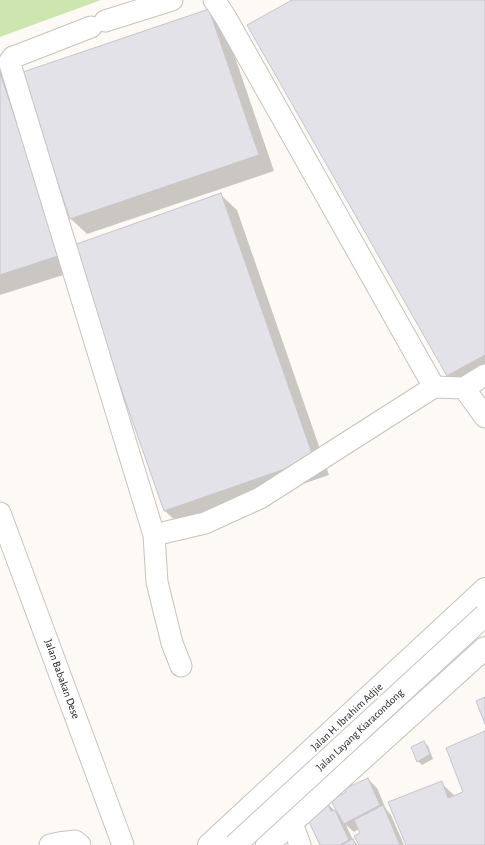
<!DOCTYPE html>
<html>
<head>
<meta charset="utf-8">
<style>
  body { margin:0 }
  canvas { display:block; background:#fdf9f4 }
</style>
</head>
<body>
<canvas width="485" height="845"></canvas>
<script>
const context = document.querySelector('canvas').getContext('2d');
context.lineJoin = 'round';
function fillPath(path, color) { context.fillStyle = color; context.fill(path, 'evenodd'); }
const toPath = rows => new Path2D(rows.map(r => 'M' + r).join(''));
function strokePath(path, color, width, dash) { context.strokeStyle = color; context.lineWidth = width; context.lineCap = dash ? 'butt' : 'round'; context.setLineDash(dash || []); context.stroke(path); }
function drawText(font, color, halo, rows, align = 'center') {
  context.font = font + ' "Alegreya Sans",sans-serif'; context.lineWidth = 4; context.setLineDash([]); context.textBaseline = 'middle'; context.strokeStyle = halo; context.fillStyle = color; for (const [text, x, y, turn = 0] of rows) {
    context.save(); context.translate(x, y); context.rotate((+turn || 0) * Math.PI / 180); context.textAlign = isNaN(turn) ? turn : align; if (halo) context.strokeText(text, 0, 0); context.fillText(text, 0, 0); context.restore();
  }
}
fillPath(toPath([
  [0,0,101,0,0,37]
]), '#cde5af');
fillPath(toPath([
  [294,0,485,0,485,379,463,391,448,376,249,26],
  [208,10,224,25,274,171,87,234,71,219,21,73],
  [0,71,14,85,76,271,0,295],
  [221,195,237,210,329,475,181,526,165,511,72,246],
  [485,732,485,845,407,845,441,783,455,796,465,792],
  [424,742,428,746,433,759,422,765,418,761],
  [368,779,377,788,386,809,391,815,404,845,360,845,361,833,359,829,354,832,346,825,353,840,358,845,322,845,327,803,341,817]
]), '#0003');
const building = toPath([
  [292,0,485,0,485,355,447,376,247,25,292,0],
  [209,9,259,155,70,219,20,73,209,9],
  [0,73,61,255,0,275,0,73],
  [221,193,314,459,164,511,71,246,221,193],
  [485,697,485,724,476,701,485,697],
  [485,731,485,845,406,845,388,802,442,781,448,798,463,792,446,748,485,731],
  [424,741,430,754,417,762,411,747,424,741],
  [368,778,380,805,344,824,331,801,346,792,344,789,368,778],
  [327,802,331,811,335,810,349,840,340,845,320,845,309,822,327,802],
  [383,805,400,845,359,845,354,836,360,833,354,820,383,805],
  [353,839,356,845,341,845,353,839]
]);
fillPath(building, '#e3e2e8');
strokePath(building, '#c6c4ca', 1);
const minor = toPath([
  [214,0,217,4,226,18,434,387],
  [105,21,172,0],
  [91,27,19,55,13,57,10,61,10,64,154,535,157,582,172,643,181,666],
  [464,388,485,417],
  [0,513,123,845],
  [154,535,205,523,260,498,434,387,464,388,485,375],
  [279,810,292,823,300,845],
  [50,845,59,843,75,841,80,845]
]);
const major = toPath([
  [209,845,485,589],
  [267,845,485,648]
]);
strokePath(minor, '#c6c3be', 23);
strokePath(major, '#c6c3be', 24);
strokePath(minor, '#fff', 21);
strokePath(major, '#fff', 22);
const majorBridge = toPath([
  [235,845,485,615]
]);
strokePath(majorBridge, '#c6c3be', 24, []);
strokePath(majorBridge, '#fff', 22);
drawText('11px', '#181715', '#fff', [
  ["Jalan Babakan Dese",62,679,70],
  ["Jalan H. Ibrahim Adjie",347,717,-43],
  ["Jalan Layang Kiaracondong",360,730,-43]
]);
</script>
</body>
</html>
